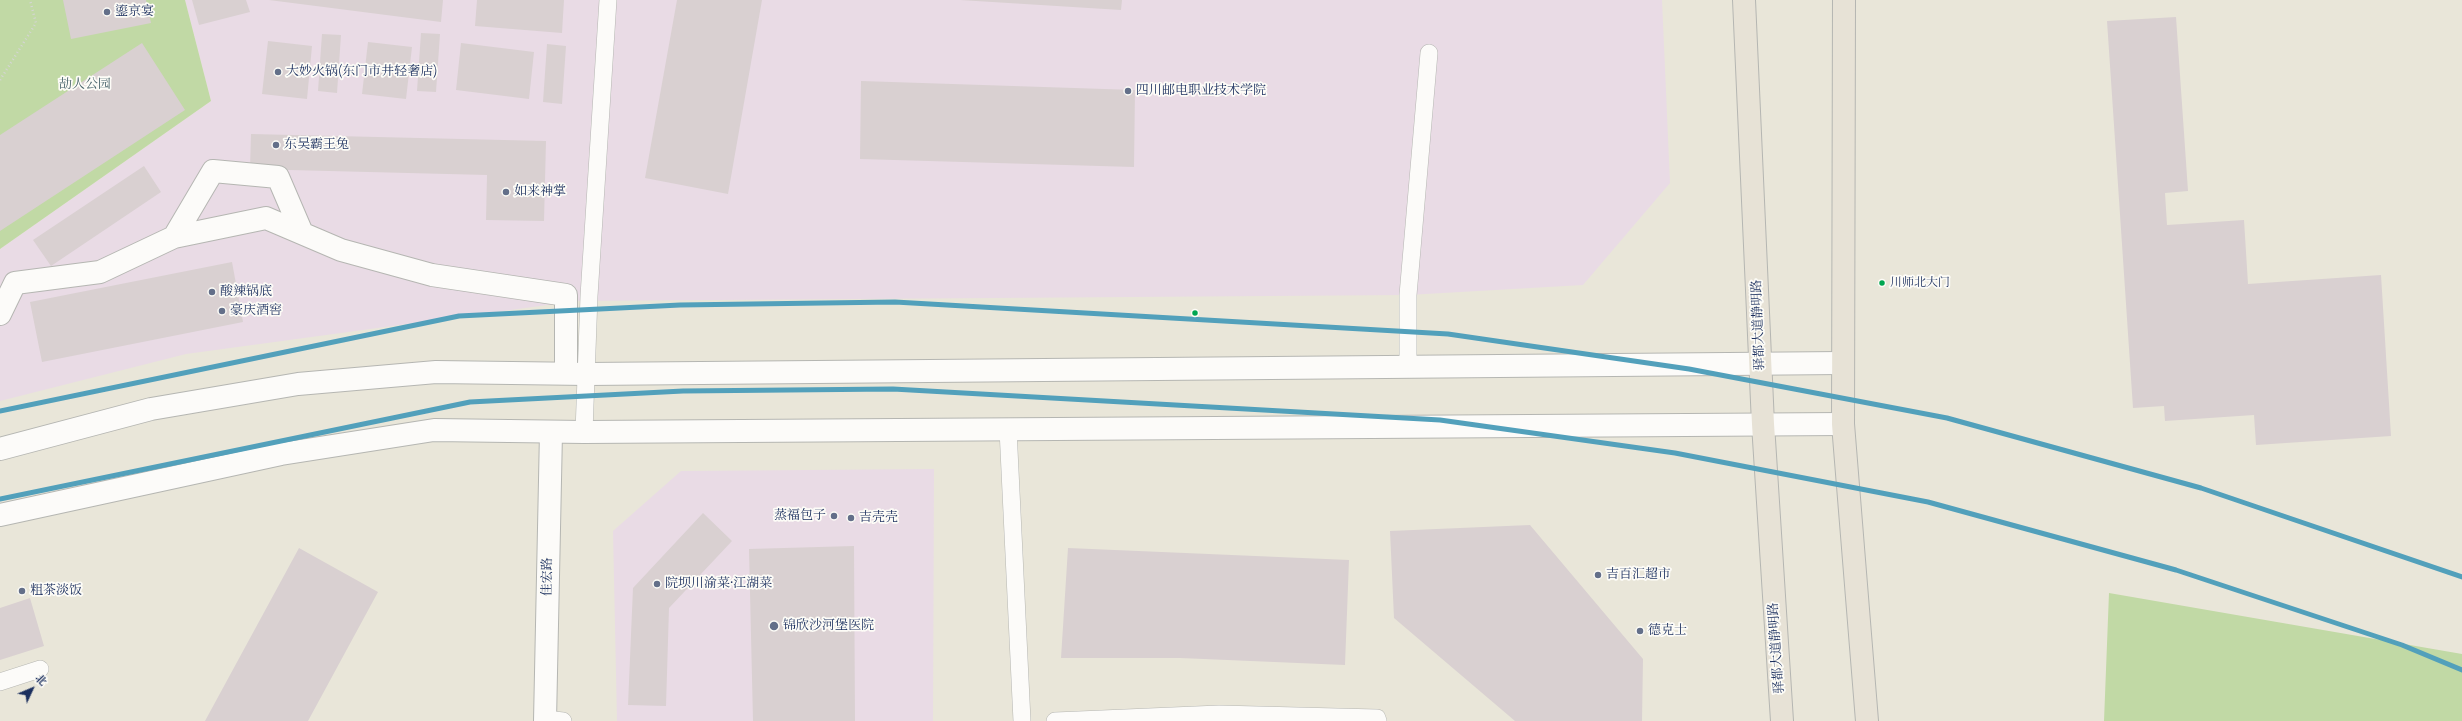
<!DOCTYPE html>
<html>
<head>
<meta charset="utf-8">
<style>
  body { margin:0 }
  #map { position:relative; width:2462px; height:721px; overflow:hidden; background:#e9e6d9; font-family:Cardo,"Noto Serif SC",serif }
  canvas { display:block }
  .north { position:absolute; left:12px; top:669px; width:40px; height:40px; -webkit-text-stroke:3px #fdfcf7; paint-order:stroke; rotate:46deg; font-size:11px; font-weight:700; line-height:16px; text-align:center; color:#1b2f5e }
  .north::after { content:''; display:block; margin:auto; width:14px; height:18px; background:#1b2f5e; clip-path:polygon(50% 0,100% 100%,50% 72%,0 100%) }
</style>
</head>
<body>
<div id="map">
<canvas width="2462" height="721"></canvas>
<div class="north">北</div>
</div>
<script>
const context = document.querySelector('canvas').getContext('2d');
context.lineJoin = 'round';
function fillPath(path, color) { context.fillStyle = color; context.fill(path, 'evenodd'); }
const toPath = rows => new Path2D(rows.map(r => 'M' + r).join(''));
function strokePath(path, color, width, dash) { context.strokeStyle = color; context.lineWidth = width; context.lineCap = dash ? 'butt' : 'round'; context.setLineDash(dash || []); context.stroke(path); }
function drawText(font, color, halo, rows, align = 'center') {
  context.font = font + ' Cardo,"Noto Serif SC",serif'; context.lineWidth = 3.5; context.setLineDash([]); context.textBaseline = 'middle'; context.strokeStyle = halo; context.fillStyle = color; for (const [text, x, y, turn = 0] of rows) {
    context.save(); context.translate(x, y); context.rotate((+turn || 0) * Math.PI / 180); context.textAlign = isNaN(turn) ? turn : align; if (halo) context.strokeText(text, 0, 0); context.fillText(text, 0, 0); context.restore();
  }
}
fillPath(toPath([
  [185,0,1662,0,1670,183,1583,285,1408,295,577,301,186,354,0,401,0,249,211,101],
  [934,469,933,721,617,721,613,531,681,471]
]), '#e9dbe5');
fillPath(toPath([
  [0,0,185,0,211,101,0,249],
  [2109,593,2462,654,2462,721,2104,721]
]), '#c1d9a5');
fillPath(toPath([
  [63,0,146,0,151,23,71,39],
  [192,0,246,0,250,12,199,25],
  [269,0,443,0,441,22],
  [477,0,564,0,562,33,475,26],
  [677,0,762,0,728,194,645,178],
  [960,0,1122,0,1121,10],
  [2176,17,2188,191,2165,193,2167,225,2244,220,2248,284,2381,275,2391,436,2256,445,2254,415,2165,421,2164,406,2133,408,2107,21],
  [421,33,440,34,436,92,417,91],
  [322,34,341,35,337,93,318,91],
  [268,41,312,46,307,99,262,94],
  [368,42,412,47,406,99,362,94],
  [142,43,185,110,0,231,0,135],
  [461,43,534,52,529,99,456,90],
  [547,44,566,46,562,104,543,102],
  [861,81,1135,90,1134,167,860,159],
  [251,134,546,141,544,221,486,220,487,175,250,169],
  [144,166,161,192,51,266,33,240],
  [232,262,243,322,42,362,30,302],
  [703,513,732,541,669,608,666,706,628,705,633,588],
  [1530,525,1643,659,1642,721,1515,721,1394,618,1390,531],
  [854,546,855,721,753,721,749,549],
  [299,548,378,592,308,721,205,721],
  [1068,548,1349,560,1345,665,1180,658,1061,658],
  [30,598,44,646,0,660,0,608]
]), '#d9d0d1');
const service = toPath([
  [1408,367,1408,295,1429,53],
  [1008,429,1022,721],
  [584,432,589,296,608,0],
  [0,682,40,669],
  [1219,714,1377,718,1378,721],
  [545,719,563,721],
  [1055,721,1219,714,1220,721]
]);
const pedestrian = toPath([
  [174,237,213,171,278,177,302,233],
  [0,314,15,283,100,272,174,237,266,218,341,250,432,275,566,295,566,373]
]);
const minor = toPath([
  [545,721,551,432]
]);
const tertiary = toPath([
  [0,449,151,409,298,384,436,372,587,374,1842,363],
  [0,515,281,454,434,430,584,432,1843,424]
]);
const primary = toPath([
  [1744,0,1763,424,1782,721],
  [1844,0,1843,424,1867,721]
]);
strokePath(service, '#b5b6b2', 18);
strokePath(pedestrian, '#b5b6b2', 24);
strokePath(minor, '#b5b6b2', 24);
strokePath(tertiary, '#b5b6b2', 24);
strokePath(primary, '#b5b6b2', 24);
strokePath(toPath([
  [0,80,36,23,30,0]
]), '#d5d5d4', 2.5, [1, 3]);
strokePath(service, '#fcfbf9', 17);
strokePath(pedestrian, '#fcfbf9', 22);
strokePath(minor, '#fcfbf9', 22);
strokePath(tertiary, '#fcfbf9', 22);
strokePath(primary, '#e7e2d6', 22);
strokePath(toPath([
  [0,411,459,316,680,305,895,302,1448,334,1689,369,1947,418,2201,488,2462,577],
  [0,499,470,402,683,391,893,389,1440,420,1675,453,1928,502,2176,570,2402,645,2462,670]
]), '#52a0bb', 5);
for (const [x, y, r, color] of [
  [107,12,4,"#636f89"],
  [278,72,4,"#636f89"],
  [1128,91,4,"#636f89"],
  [276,145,4,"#636f89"],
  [506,192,4,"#636f89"],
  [1882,283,3.5,"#00a651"],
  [212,292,4,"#636f89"],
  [222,311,4,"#636f89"],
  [1195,313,3.5,"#00a651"],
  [834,516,4,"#636f89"],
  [851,518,4,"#636f89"],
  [1598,575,4,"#636f89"],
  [657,584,4,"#636f89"],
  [22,591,4,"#636f89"],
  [774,626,5,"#636f89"],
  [1640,631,4,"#636f89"]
]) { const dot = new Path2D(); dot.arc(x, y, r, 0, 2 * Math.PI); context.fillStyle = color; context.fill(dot); strokePath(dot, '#fdfcf7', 1.5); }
drawText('12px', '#1b2f5e', '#fdfcf7', [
  ["川师北大门",1890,283]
], 'left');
drawText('13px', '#1b2f5e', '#fdfcf7', [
  ["鎏京宴",115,12],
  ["大妙火锅(东门市井轻奢店)",286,72],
  ["四川邮电职业技术学院",1136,91],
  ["东吴霸王兔",284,145],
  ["如来神掌",514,192],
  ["酸辣锅底",220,292],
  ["豪庆酒窖",230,311],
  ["蒸福包子",826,516,"right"],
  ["吉壳壳",859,518],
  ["吉百汇超市",1606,575],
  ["院坝川渝菜·江湖菜",665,584],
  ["粗茶淡饭",30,591],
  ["锦欣沙河堡医院",783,626],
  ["德克士",1648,631]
], 'left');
drawText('13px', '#435f67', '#fdfcf7', [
  ["劼人公园",85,85]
]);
drawText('13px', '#1b2f5e', '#fdfcf7', [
  ["驿都大道静明路",1759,325,-92],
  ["佳宏路",548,577,-89],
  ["驿都大道静明路",1777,648,-94]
]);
</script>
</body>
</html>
